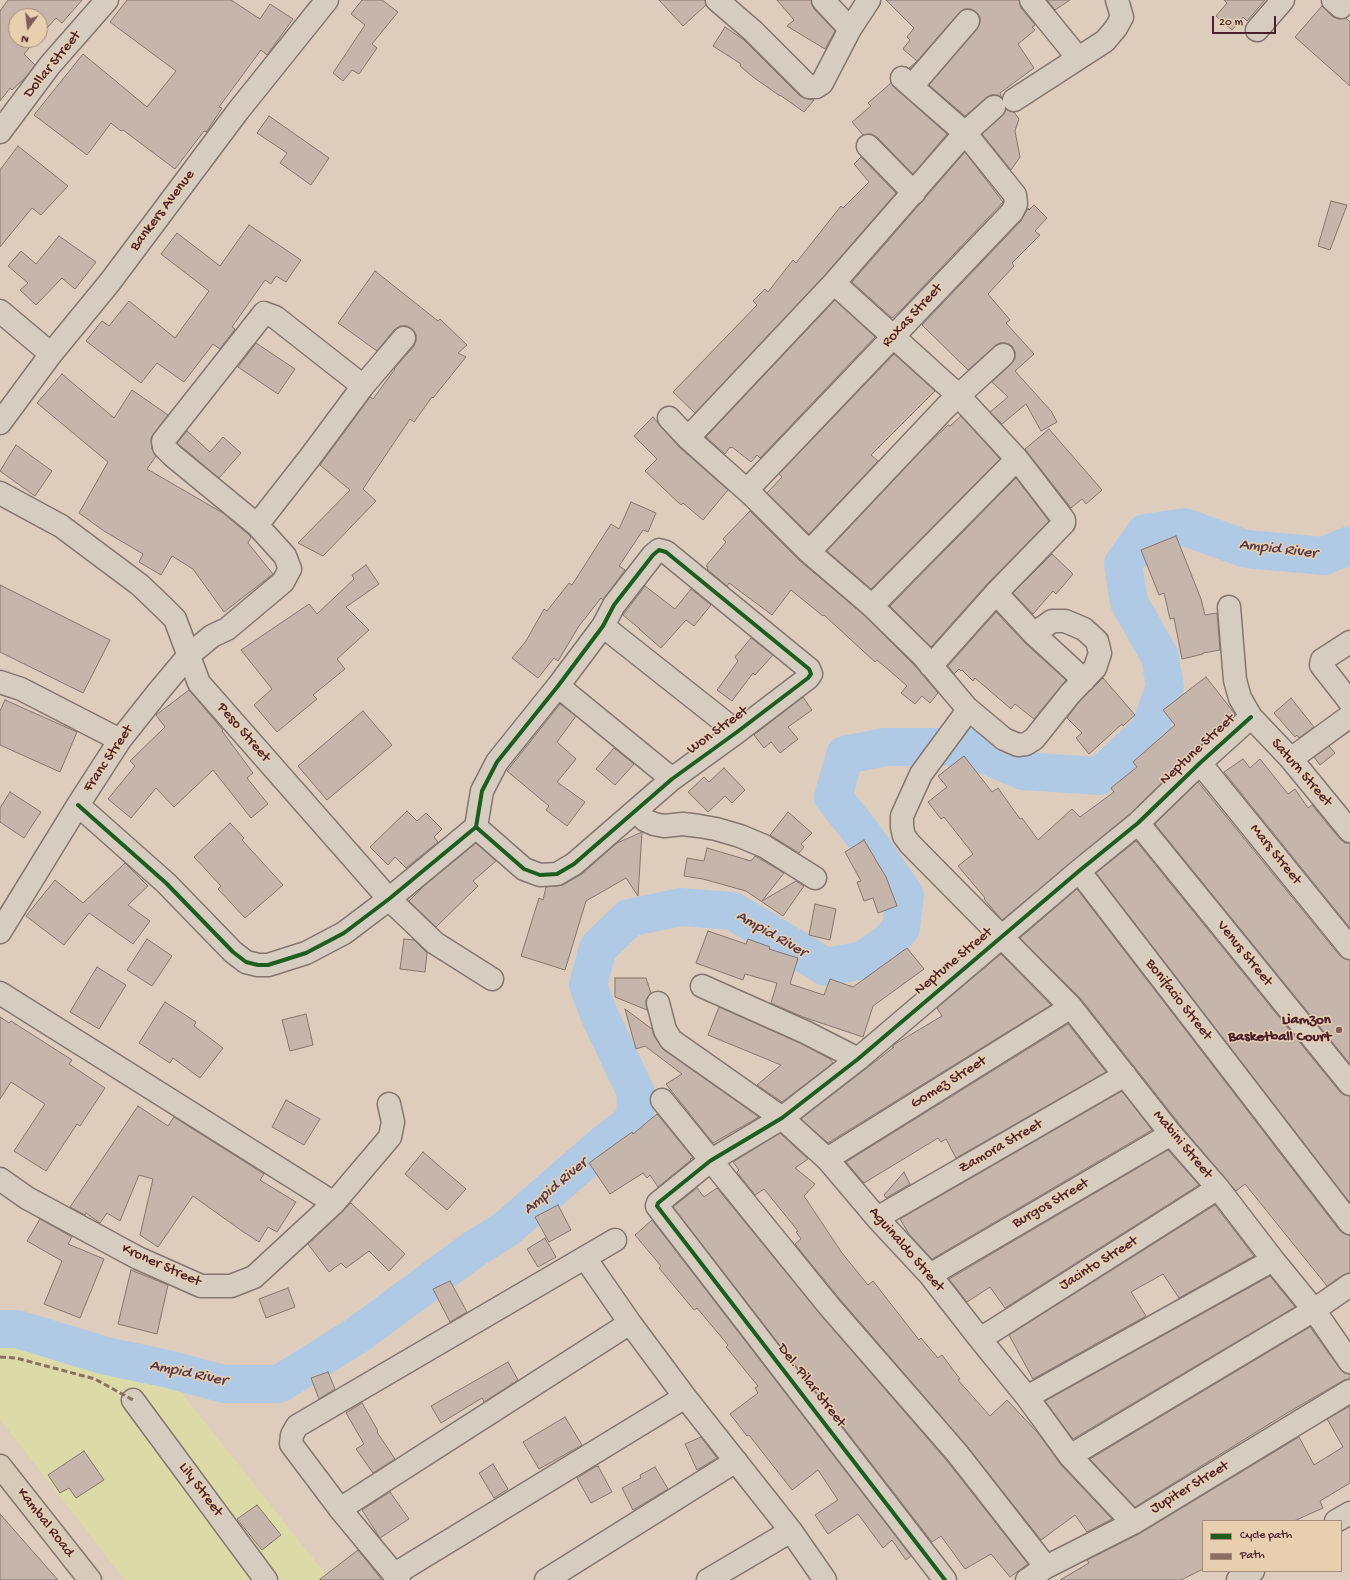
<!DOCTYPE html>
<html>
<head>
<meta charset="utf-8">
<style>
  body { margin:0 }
  #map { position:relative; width:1350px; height:1580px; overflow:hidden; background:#decdbc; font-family:"Gochi Hand",sans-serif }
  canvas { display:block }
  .legend { position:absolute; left:1202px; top:1520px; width:140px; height:52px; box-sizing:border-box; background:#e7cfaf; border:1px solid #a8897a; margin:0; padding:5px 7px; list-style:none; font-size:12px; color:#4a1f2b }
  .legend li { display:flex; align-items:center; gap:8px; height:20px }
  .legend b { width:20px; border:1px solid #a8897a }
  .north { position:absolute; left:8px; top:8px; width:40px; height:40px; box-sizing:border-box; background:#e7cfaf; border:1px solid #a8897a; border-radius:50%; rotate:195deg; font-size:11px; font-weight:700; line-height:16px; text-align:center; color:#4a1f2b }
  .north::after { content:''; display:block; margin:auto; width:14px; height:18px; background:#7e5c5e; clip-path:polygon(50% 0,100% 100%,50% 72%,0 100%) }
  .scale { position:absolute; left:1212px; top:16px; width:64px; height:18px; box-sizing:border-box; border:2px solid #4a1f2b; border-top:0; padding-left:5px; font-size:12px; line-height:14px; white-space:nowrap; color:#4a1f2b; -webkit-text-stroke:3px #e7cfaf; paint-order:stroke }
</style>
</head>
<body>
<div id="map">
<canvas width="1350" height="1580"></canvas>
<ul class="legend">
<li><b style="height:5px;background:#1b5e20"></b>Cycle path</li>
<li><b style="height:5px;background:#8d6e63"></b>Path</li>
</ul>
<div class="north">N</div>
<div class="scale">20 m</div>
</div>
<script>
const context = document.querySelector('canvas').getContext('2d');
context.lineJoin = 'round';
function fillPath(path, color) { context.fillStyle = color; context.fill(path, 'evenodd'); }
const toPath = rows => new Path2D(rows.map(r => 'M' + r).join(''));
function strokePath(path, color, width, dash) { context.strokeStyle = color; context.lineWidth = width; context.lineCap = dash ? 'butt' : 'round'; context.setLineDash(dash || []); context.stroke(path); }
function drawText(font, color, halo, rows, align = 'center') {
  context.font = font + ' "Gochi Hand",sans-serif'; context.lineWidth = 3; context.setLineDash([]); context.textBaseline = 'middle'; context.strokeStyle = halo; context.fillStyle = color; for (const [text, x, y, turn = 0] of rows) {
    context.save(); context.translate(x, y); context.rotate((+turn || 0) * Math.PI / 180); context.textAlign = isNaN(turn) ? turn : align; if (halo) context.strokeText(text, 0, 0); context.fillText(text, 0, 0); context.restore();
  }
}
fillPath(toPath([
  [15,1338,176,1386,330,1580,125,1580,0,1419,0,1347]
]), '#dcdba8');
strokePath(toPath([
  [0,1329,17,1329,106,1356,168,1369,224,1384,279,1384,356,1336,474,1249,506,1229,604,1144,635,1120,636,1093,598,1012,588,985,598,948,629,918,681,907,733,911,826,967,864,960,889,942,901,928,905,895,864,836,833,797,845,755,885,747,968,747,1023,771,1100,776,1149,731,1165,687,1160,657,1129,602,1123,564,1145,533,1185,527,1246,549,1324,556,1350,545]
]), '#b0cae5', 38);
const building = toPath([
  [8,0,82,0,62,23,56,18,40,36,40,16,16,16,16,40,36,40,24,54,35,65,27,76,12,90,10,88,0,101,0,11,8,0],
  [127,0,231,0,260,19,270,4,293,19,267,55,261,50,219,107,222,108,207,131,206,132,204,131,175,169,123,130,121,131,111,123,87,155,34,115,83,54,147,107,176,71,110,22,127,0],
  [362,0,382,0,398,12,372,44,377,48,359,74,352,70,343,81,333,73,365,25,351,14,362,0],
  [659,0,705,0,706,5,683,26,659,0],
  [777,0,811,0,814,9,835,31,825,49,787,26,794,20,777,0],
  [886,0,1019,0,1021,8,1035,25,1032,27,1035,30,1018,44,1034,68,1000,93,1002,98,998,95,991,95,986,98,965,116,929,85,977,29,980,23,980,17,976,12,971,9,964,9,959,13,910,69,909,68,917,61,903,49,910,40,907,37,914,28,886,0],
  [1047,0,1070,0,1055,10,1047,0],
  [1224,0,1265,0,1247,21,1243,17,1232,30,1216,16,1227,3,1224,0],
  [1322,6,1333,17,1339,19,1346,18,1350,22,1350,86,1295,37,1322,6],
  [725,27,744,40,800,96,808,99,814,100,804,112,780,95,780,96,753,77,740,66,741,64,713,46,725,27],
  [891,83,894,87,947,134,913,174,877,137,871,134,863,135,852,122,871,106,868,103,891,83],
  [1006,109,1014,112,1019,119,1015,131,1020,157,1011,170,982,134,1002,116,1006,109],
  [269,116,329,158,311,185,280,163,287,153,257,133,269,116],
  [18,146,68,186,41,215,32,208,0,247,0,170,18,146],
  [965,152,1003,202,903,308,892,318,852,282,965,152],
  [861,157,896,193,825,275,695,413,673,392,757,305,753,301,765,289,768,292,793,260,796,263,841,206,843,208,869,182,854,164,861,157],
  [1331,201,1347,205,1330,250,1318,246,1331,201],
  [1034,205,1047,218,1035,231,1040,235,1012,263,1014,266,988,294,1010,320,1006,323,1034,354,1015,371,1051,411,1057,422,1041,431,1026,404,1002,424,990,412,1008,397,992,382,1011,364,1015,359,1015,352,1012,346,1006,343,1000,343,995,346,968,370,922,325,1021,221,1028,208,1029,210,1034,205],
  [249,225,301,260,286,282,276,276,271,284,265,280,232,327,235,329,220,349,213,344,184,382,157,363,141,383,86,341,102,321,109,326,129,301,175,338,209,291,161,254,177,233,220,266,249,225],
  [59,236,96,262,75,289,62,278,36,305,20,290,28,283,8,266,21,251,36,264,59,236],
  [375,271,438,321,440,319,467,345,458,353,466,357,433,398,432,397,414,422,410,419,363,489,376,501,323,556,298,543,350,490,320,465,370,397,373,399,395,369,394,369,414,346,416,341,416,334,412,329,407,326,400,326,394,330,377,351,338,323,375,271],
  [835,300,875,337,760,458,757,455,751,462,732,447,731,448,730,447,725,454,706,437,835,300],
  [256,343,295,369,278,394,238,367,256,343],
  [894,354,935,391,871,455,878,461,809,534,767,493,782,477,779,474,894,354],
  [62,374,114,418,132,390,168,415,151,438,152,449,156,456,147,469,223,513,248,534,251,537,248,543,273,574,224,612,193,569,172,556,161,575,139,562,143,554,104,531,79,513,108,462,37,403,62,374],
  [961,416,1000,459,871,589,827,551,925,447,948,425,950,426,961,416],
  [653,417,679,447,728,490,703,520,683,503,681,505,645,471,657,459,634,436,653,417],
  [1049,429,1102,490,1086,504,1082,499,1071,508,1025,449,1049,429],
  [187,431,210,452,223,437,241,453,219,478,177,443,187,431],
  [16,445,52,471,35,496,0,471,16,445],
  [1016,478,1049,521,987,584,931,647,890,606,1016,478],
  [631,502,656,513,648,532,643,530,619,566,625,570,603,600,601,598,579,626,558,661,554,658,538,678,512,658,526,641,544,609,547,611,569,583,572,585,611,524,619,529,631,502],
  [750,511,800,561,864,615,914,665,938,693,930,703,922,696,915,704,901,693,907,686,890,671,877,660,875,662,824,615,823,616,791,590,772,615,729,583,727,586,707,569,708,567,706,566,726,542,723,539,750,511],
  [1176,536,1201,599,1205,615,1217,613,1220,650,1203,653,1203,654,1182,659,1174,618,1170,619,1164,593,1159,595,1141,550,1176,536],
  [1052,554,1073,574,1056,594,1053,591,1033,614,1013,593,1052,554],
  [366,565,379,584,346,607,369,630,337,659,345,669,313,695,317,699,277,732,254,705,272,689,241,650,309,604,317,614,354,579,352,575,366,565],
  [0,585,110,640,83,693,0,652,0,585],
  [645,586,675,609,691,589,711,605,694,626,686,620,661,648,639,629,640,629,623,615,645,586],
  [996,612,1025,643,1066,680,1034,719,1015,704,1011,709,975,678,973,681,962,670,961,671,959,669,954,674,948,666,996,612],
  [751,638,773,655,755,675,753,673,732,701,717,690,738,661,735,657,751,638],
  [1206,677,1235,714,1191,754,1130,814,1002,920,984,899,985,898,958,866,973,854,944,817,941,819,928,802,947,787,938,776,964,756,992,792,998,788,1020,819,1022,818,1038,840,1072,809,1080,817,1114,792,1111,788,1137,767,1133,762,1175,725,1163,710,1206,677],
  [1103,678,1135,715,1123,726,1122,724,1089,754,1076,738,1082,733,1067,718,1079,702,1103,678],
  [189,690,223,730,222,731,253,773,247,778,268,804,251,818,213,770,174,807,156,788,131,818,108,799,135,766,130,761,165,727,156,715,189,690],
  [803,697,812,710,788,727,798,739,780,753,771,742,764,748,754,735,803,697],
  [1291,698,1314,727,1299,738,1297,735,1295,737,1274,713,1291,698],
  [5,700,77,732,60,772,0,745,0,711,5,700],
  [560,704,576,716,557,742,576,759,557,782,585,802,567,826,546,810,549,806,507,771,560,704],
  [363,711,392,745,327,800,298,766,363,711],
  [1329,746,1335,753,1320,765,1314,757,1329,746],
  [614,748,634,764,615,785,596,769,614,748],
  [1243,759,1250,768,1260,759,1288,794,1295,789,1308,808,1312,805,1340,839,1345,843,1350,843,1350,928,1224,772,1243,759],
  [724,768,745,790,732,803,725,796,708,812,688,792,704,777,709,782,724,768],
  [1198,782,1340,956,1345,959,1350,960,1350,1064,1155,824,1198,782],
  [10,792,41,812,24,838,0,822,0,808,10,792],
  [407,811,417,821,426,813,442,829,434,837,438,842,406,868,395,857,388,865,370,847,407,811],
  [788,812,812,833,801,844,804,847,799,853,770,835,788,812],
  [230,823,244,838,242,840,283,885,245,918,218,889,221,886,194,857,230,823],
  [642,832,638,896,626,878,586,901,565,970,521,956,539,898,543,900,546,887,563,885,582,874,617,843,642,832],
  [864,840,886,877,897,906,878,913,873,898,864,901,857,882,861,881,845,852,864,840],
  [1136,841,1340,1092,1345,1095,1350,1096,1350,1203,1096,873,1136,841],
  [476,843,496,861,473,881,478,886,436,927,409,901,424,886,476,843],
  [707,848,751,861,755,856,784,873,762,901,796,881,804,886,783,916,746,891,703,879,684,876,687,858,704,861,707,848],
  [125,863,148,886,128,905,150,921,133,944,89,913,64,945,26,916,55,880,83,903,125,863],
  [1077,889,1340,1231,1345,1234,1350,1235,1350,1273,1343,1275,1327,1286,1245,1184,1236,1191,1181,1126,1081,999,1020,938,1077,889],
  [815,904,836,909,830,940,809,935,815,904],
  [708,931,746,944,748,939,770,947,769,949,798,958,790,984,824,995,830,979,853,987,907,948,924,969,873,1006,863,1037,803,1017,771,1003,777,983,745,974,743,980,696,963,708,931],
  [147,939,172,956,152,986,127,970,147,939],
  [404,939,414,940,427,953,425,972,400,969,404,939],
  [1001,954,1051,1005,828,1143,801,1119,894,1047,892,1047,895,1044,942,1016,937,1008,1001,954],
  [97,967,126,985,99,1029,70,1012,97,967],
  [615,978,646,978,651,993,646,1000,647,1010,615,997,615,978],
  [165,1002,196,1022,194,1026,223,1048,200,1078,173,1058,170,1063,139,1043,165,1002],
  [719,1007,800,1043,830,1059,833,1063,782,1102,757,1085,781,1065,708,1035,719,1007],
  [625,1009,652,1029,654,1036,664,1050,759,1117,713,1143,666,1084,682,1074,645,1046,636,1049,625,1009],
  [306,1014,313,1045,290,1051,282,1020,306,1014],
  [0,1017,9,1023,11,1021,72,1060,69,1064,105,1088,80,1126,77,1124,46,1171,14,1151,45,1104,11,1082,0,1099,0,1017],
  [1068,1024,1106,1072,956,1158,946,1139,941,1142,938,1138,864,1183,846,1162,1068,1024],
  [1122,1091,1152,1130,932,1259,909,1234,900,1219,1122,1091],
  [286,1100,320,1119,304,1145,272,1127,286,1100],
  [138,1106,168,1126,174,1117,264,1174,260,1180,296,1202,277,1232,268,1227,259,1242,242,1231,193,1196,158,1247,140,1235,153,1179,139,1175,120,1221,107,1213,100,1223,86,1213,85,1215,70,1207,138,1106],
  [657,1114,693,1158,690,1159,691,1160,658,1187,650,1175,647,1178,643,1173,610,1194,589,1163,632,1132,633,1134,657,1114],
  [780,1133,808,1159,795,1168,815,1184,804,1196,842,1253,868,1285,873,1281,919,1340,921,1338,938,1358,942,1355,960,1379,958,1380,990,1416,1007,1400,1038,1433,1061,1465,1112,1519,1087,1532,1075,1515,1041,1540,966,1445,839,1298,795,1244,801,1239,796,1232,798,1231,764,1189,755,1195,737,1172,739,1170,733,1162,780,1133],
  [1168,1150,1199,1185,1005,1308,990,1287,967,1302,949,1279,1168,1150],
  [423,1152,466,1189,447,1210,405,1174,423,1152],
  [904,1172,910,1184,886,1198,884,1195,904,1172],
  [697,1188,704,1197,717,1188,820,1314,947,1461,1028,1564,1010,1577,991,1554,965,1569,941,1536,932,1542,673,1207,697,1188],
  [351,1203,405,1254,389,1271,369,1251,346,1268,341,1263,329,1272,308,1244,342,1212,351,1203],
  [558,1205,571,1230,549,1242,535,1217,558,1205],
  [1215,1205,1254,1256,1179,1298,1163,1274,1131,1292,1146,1316,1033,1379,1009,1335,1215,1205],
  [40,1219,72,1237,68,1244,104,1259,80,1318,44,1304,62,1261,27,1241,40,1219],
  [652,1220,911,1556,906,1560,892,1540,883,1548,858,1514,828,1534,815,1515,838,1500,818,1470,792,1490,749,1435,747,1436,730,1414,758,1393,755,1388,758,1386,726,1347,728,1345,697,1308,694,1310,659,1268,661,1266,635,1235,652,1220],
  [545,1238,556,1257,538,1267,527,1249,545,1238],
  [131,1270,168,1285,157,1334,118,1324,131,1270],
  [1270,1276,1295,1307,1073,1439,1045,1401,1270,1276],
  [450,1281,467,1312,450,1322,433,1289,450,1281],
  [288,1288,295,1307,266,1318,259,1299,288,1288],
  [1310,1327,1340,1369,1344,1373,1350,1374,1350,1379,1344,1380,1287,1413,1135,1507,1090,1459,1310,1327],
  [508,1362,518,1380,484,1402,482,1398,441,1423,431,1406,508,1362],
  [328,1372,335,1389,319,1399,311,1378,328,1372],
  [362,1403,378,1431,377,1432,395,1459,373,1473,356,1449,364,1444,346,1413,362,1403],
  [1350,1406,1350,1483,1320,1501,1323,1508,1294,1521,1203,1521,1203,1569,1181,1580,1060,1580,1089,1563,1087,1560,1139,1534,1299,1437,1314,1465,1343,1447,1327,1419,1350,1406],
  [565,1417,582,1445,539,1469,523,1442,565,1417],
  [701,1437,717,1458,697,1470,685,1444,701,1437],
  [84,1451,104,1480,76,1498,69,1488,60,1493,48,1475,84,1451],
  [493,1464,508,1489,494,1498,479,1473,493,1464],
  [598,1466,612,1492,591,1503,577,1478,595,1467,598,1466],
  [655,1467,668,1489,633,1510,622,1488,641,1478,640,1475,655,1467],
  [390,1492,409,1519,380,1538,362,1510,390,1492],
  [257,1505,281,1535,262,1550,237,1519,257,1505],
  [0,1514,58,1580,0,1580,0,1514],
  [358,1550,382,1580,319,1580,358,1550]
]);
fillPath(building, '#c6b5aa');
strokePath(building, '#857570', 1);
const minor = toPath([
  [717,0,753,31,809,87,816,87,822,83,850,29,869,0],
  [823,0,850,29],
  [1031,0,1078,58],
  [1333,0,1341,7],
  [1257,30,1283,0],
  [912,86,968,21],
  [1014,100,1105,41,1116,28,1122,17,1117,0],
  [0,132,50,65,107,0],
  [868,146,914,193],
  [834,283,959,396,1017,459,1064,520,1064,523,996,593,931,666],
  [0,311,51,354],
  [669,418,688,438,752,495,809,552,872,606,923,656,967,708,1004,739,1018,745,1026,744,1034,739,1070,694,1095,668,1100,653,1097,641,1084,629,1065,621,1052,621,1034,634],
  [0,423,51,354,110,282,238,111,327,0],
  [688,438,834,283,965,133,994,107],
  [747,490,1012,212,1016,204,1015,195,965,133,902,78],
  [0,493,61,526,140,585,165,609,175,619,199,683,389,899,435,943,492,979],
  [257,525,311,456,363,386,404,338],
  [809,552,946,407,1003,355],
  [996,593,1034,634,1084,680],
  [872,606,1017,459],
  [1229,607,1235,680,1240,698,1251,717,1291,759,1350,831],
  [603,626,737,732],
  [1350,642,1322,660,1321,665,1350,702],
  [0,682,21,689,120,740],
  [558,686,672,779],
  [967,708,963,717,921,774,902,816,902,827,904,836,910,844,1071,1007,1171,1134,1218,1188,1274,1261,1314,1310,1350,1362],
  [1291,759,1350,716],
  [1200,763,1350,948],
  [78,805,166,883,233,952,246,962,258,965,268,965,306,953,344,933,389,899,476,827,482,791,497,762,558,686,603,626,614,605,653,555,659,550,666,552,809,669,811,674,808,678,737,732,672,779,574,864,557,874,540,875,524,869,476,827],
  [638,809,639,813,645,820,654,824,664,826,683,824,699,826,716,829,740,836,764,846,815,878],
  [1138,823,1350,1084],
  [1079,871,1350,1223],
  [0,932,78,805,120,740,158,692,189,655,212,636,227,629,283,582,290,569,285,556,257,525,173,456,164,447,163,441,264,313,275,317,363,386],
  [702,986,805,1032,858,1059],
  [0,993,334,1203],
  [658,1003,665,1030,671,1040,782,1118,827,1159,877,1218,930,1275,980,1339,1027,1397,1070,1456,1133,1523],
  [662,1100,829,1306,957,1453,1046,1567],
  [827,1159,1071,1007],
  [0,1179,27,1198,138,1258,201,1286,231,1286,254,1277,334,1203,390,1137,393,1122,389,1104],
  [877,1218,1125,1075],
  [585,1258,630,1323,685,1397,791,1531,825,1580],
  [930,1275,1171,1134],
  [980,1339,1218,1188],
  [1027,1397,1273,1260],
  [133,1400,266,1580],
  [1070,1456,1314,1310,1350,1285],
  [340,1509,630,1323],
  [1336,1521,1350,1513],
  [395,1574,685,1397],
  [399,1580,340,1509,291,1444,292,1435,297,1426,615,1240],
  [546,1580,736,1461],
  [708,1580,791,1531],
  [945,1580,657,1206,658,1203,710,1161,782,1118,858,1059,1079,871,1138,823,1200,763,1251,717],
  [1027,1580,1046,1567,1133,1523,1350,1391],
  [1238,1580,1253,1571]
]);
const major = toPath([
  [0,1466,90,1580]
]);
strokePath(minor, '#857570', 25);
strokePath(major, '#857570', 25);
strokePath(minor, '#d6ccc0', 22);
strokePath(major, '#d6cbb8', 22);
strokePath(toPath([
  [0,1357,16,1358,95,1379,133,1400]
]), '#8d6e63', 3, [6, 3]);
strokePath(toPath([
  [78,805,166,883,233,952,246,962,258,965,268,965,306,953,344,933,389,899,476,827,482,791,497,762,558,686,603,626,614,605,653,555,659,550,666,552,809,669,811,674,808,678,737,732,672,779,574,864,557,874,540,875,524,869,476,827],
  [945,1580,657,1206,658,1203,710,1161,782,1118,858,1059,1079,871,1138,823,1200,763,1251,717]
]), '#1b5e20', 4);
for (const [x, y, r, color] of [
  [1339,1030,4,"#7e5c5e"]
]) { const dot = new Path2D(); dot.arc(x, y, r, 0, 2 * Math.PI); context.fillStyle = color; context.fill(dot); strokePath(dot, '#e7cfaf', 1.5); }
drawText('15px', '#4a1f2b', '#e7cfaf', [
  ["Dollar Street",53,65,-51],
  ["Bankers Avenue",163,211,-53],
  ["Roxas Street",913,316,-47],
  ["Won Street",718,731,-36],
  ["Peso Street",243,733,49],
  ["Neptune Street",1198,750,-43],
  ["Franc Street",109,759,-56],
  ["Saturn Street",1301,773,49],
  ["Mars Street",1275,855,51],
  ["Venus Street",1244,954,51],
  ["Neptune Street",954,962,-40],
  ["Bonifacio Street",1178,1000,52],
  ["Gomez Street",949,1083,-32],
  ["Mabini Street",1182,1145,50],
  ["Zamora Street",1001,1147,-30],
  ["Burgos Street",1051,1204,-30],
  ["Aguinaldo Street",906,1250,49],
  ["Jacinto Street",1099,1264,-32],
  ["Kroner Street",161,1266,24],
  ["Del. Pilar Street",811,1386,52],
  ["Jupiter Street",1190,1488,-31],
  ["Lily Street",200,1490,53],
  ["Kambal Road",45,1523,52]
]);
drawText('bold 15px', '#4a1f2b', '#e7cfaf', [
  ["Liamzon",1331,1021],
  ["Basketball Court",1331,1038]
], 'right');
drawText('italic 16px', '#563849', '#e7cfaf', [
  ["Ampid River",1278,550,7],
  ["Ampid River",771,935,30],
  ["Ampid River",556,1187,-40],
  ["Ampid River",188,1374,12]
]);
</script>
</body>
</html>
